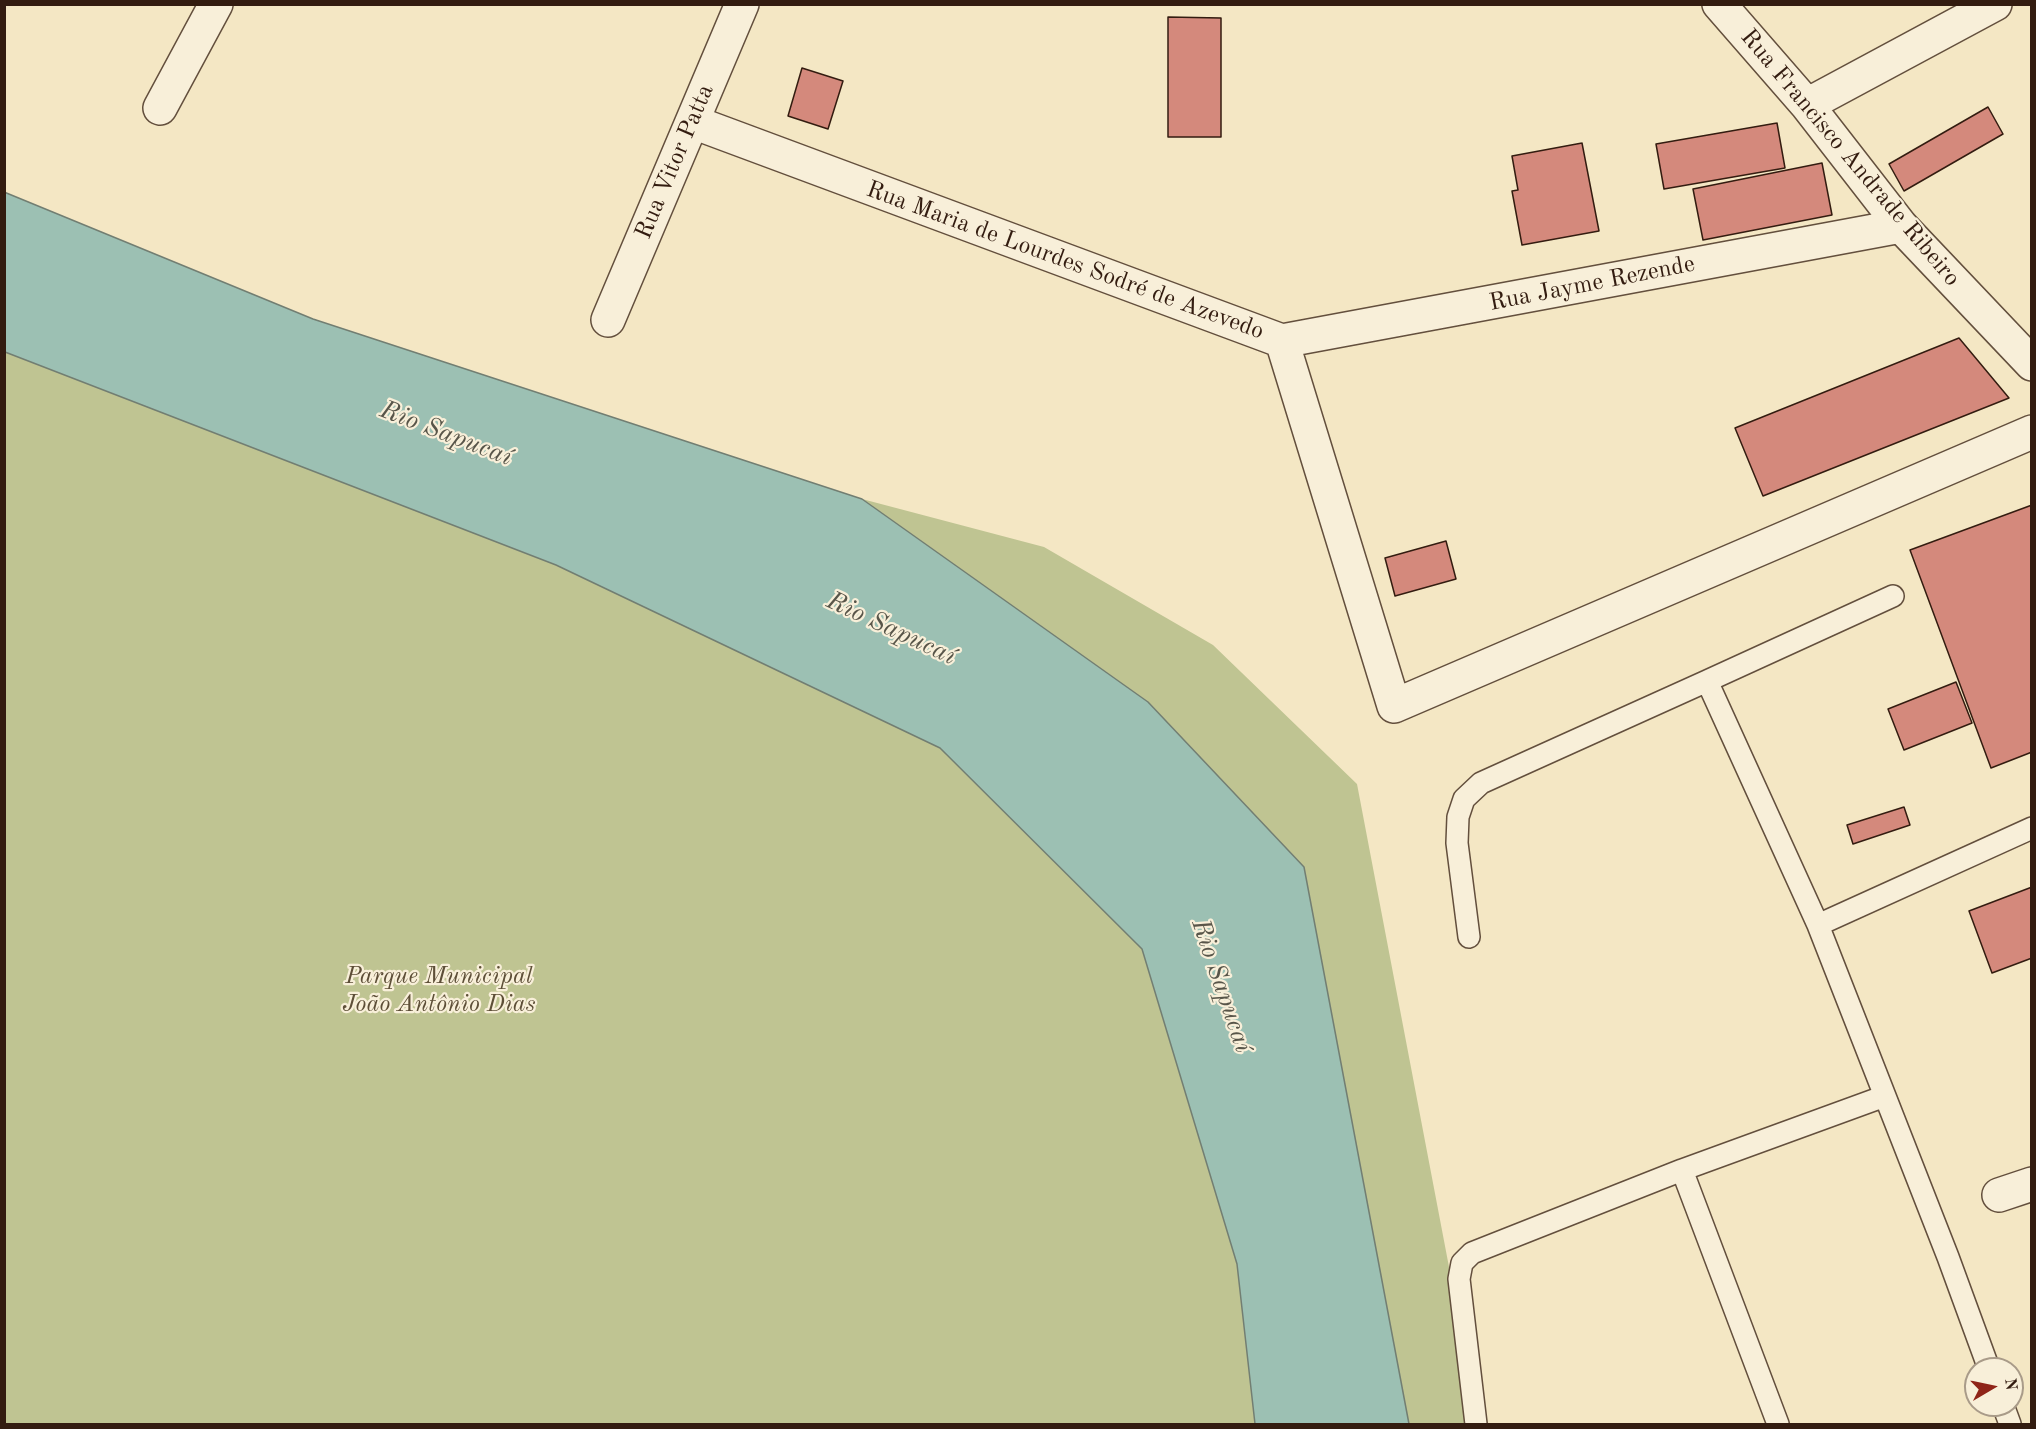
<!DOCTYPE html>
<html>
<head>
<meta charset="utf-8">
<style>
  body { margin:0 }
  #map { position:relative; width:2036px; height:1429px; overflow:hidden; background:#f4e7c4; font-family:"Old Standard TT",serif }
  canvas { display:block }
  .frame { position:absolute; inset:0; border:6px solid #331c10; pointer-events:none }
  .north { position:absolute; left:1964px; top:1357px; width:60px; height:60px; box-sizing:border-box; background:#f8efd9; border:2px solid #a99b89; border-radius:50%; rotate:81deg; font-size:16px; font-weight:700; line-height:24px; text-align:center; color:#331c10 }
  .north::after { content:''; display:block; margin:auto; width:21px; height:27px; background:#8f2418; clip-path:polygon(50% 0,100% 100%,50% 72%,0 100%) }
</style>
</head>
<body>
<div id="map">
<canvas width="2036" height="1429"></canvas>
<div class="frame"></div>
<div class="north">N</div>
</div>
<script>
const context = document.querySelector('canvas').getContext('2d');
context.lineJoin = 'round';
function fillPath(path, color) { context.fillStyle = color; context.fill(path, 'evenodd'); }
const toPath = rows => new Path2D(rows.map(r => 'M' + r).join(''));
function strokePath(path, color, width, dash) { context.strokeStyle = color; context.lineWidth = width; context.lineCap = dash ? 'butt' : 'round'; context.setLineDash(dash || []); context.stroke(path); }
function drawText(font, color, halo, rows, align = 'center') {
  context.font = font + ' "Old Standard TT",serif'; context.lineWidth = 4.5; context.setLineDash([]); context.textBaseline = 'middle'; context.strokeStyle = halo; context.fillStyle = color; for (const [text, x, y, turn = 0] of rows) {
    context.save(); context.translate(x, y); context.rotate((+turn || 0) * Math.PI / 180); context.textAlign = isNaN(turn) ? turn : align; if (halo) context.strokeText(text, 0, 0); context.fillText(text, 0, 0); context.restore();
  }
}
fillPath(toPath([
  [5,352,556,565,940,748,1142,949,1237,1264,1255,1424,5,1424],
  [862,499,1044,547,1213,645,1357,784,1449,1267,1477,1424,1409,1424,1304,867,1148,702]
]), '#bfc492');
const water = toPath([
  [4,192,313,319,862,499,1148,702,1304,867,1409,1424,1255,1424,1237,1264,1142,949,940,748,556,565,5,352,4,192]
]);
fillPath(water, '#9cc0b3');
strokePath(water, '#727e72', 1.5);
const building = toPath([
  [1168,17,1221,18,1221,137,1168,137,1168,17],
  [802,68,843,81,828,129,788,116,802,68],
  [1988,107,2003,134,1904,191,1889,164,1988,107],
  [1777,123,1785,168,1664,189,1656,144,1777,123],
  [1582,143,1599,231,1522,245,1512,191,1518,190,1512,156,1582,143],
  [1822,163,1832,215,1703,240,1693,189,1822,163],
  [1959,338,2009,398,1763,496,1735,428,1959,338],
  [2032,505,2032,752,1991,768,1910,550,2032,505],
  [1446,541,1456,579,1395,596,1385,558,1446,541],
  [1956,682,1972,723,1904,750,1888,709,1956,682],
  [1904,807,1910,825,1853,844,1847,825,1904,807],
  [2032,887,2032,958,1992,973,1969,911,2032,887]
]);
fillPath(building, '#d4897c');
strokePath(building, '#331c10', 1.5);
const service = toPath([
  [1707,681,1893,596],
  [1818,925,2032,828],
  [1469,937,1457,843,1458,817,1464,799,1481,783,1707,681,1818,925,1948,1257,1989,1369],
  [1682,1170,1778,1424],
  [2003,1405,2010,1424],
  [1476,1424,1459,1279,1462,1263,1472,1253,1682,1170,1885,1096]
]);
const minor = toPath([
  [1719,4,1807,105,1901,226,2032,364],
  [1807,105,1995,4],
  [160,108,216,4],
  [693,122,1282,341],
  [608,320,742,4],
  [1282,341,1394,706,2032,432],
  [1282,341,1901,226],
  [1999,1195,2032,1184]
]);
strokePath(service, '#634f3d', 24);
strokePath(minor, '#634f3d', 36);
strokePath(service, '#f8efd9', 21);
strokePath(minor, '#f8efd9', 33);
drawText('24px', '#331c10', '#f8efd9', [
  ["Rua Francisco Andrade Ribeiro",1850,158,50],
  ["Rua Vitor Patta",675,162,-67],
  ["Rua Maria de Lourdes Sodré de Azevedo",1065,261,20],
  ["Rua Jayme Rezende",1592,284,-11]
]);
drawText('italic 24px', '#5d4e37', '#f8efd9', [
  ["Parque Municipal",439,977],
  ["João Antônio Dias",439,1005]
]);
drawText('italic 26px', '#585549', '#f8efd9', [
  ["Rio Sapucaí",446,434,21],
  ["Rio Sapucaí",891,629,25],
  ["Rio Sapucaí",1221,986,71]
]);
</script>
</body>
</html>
